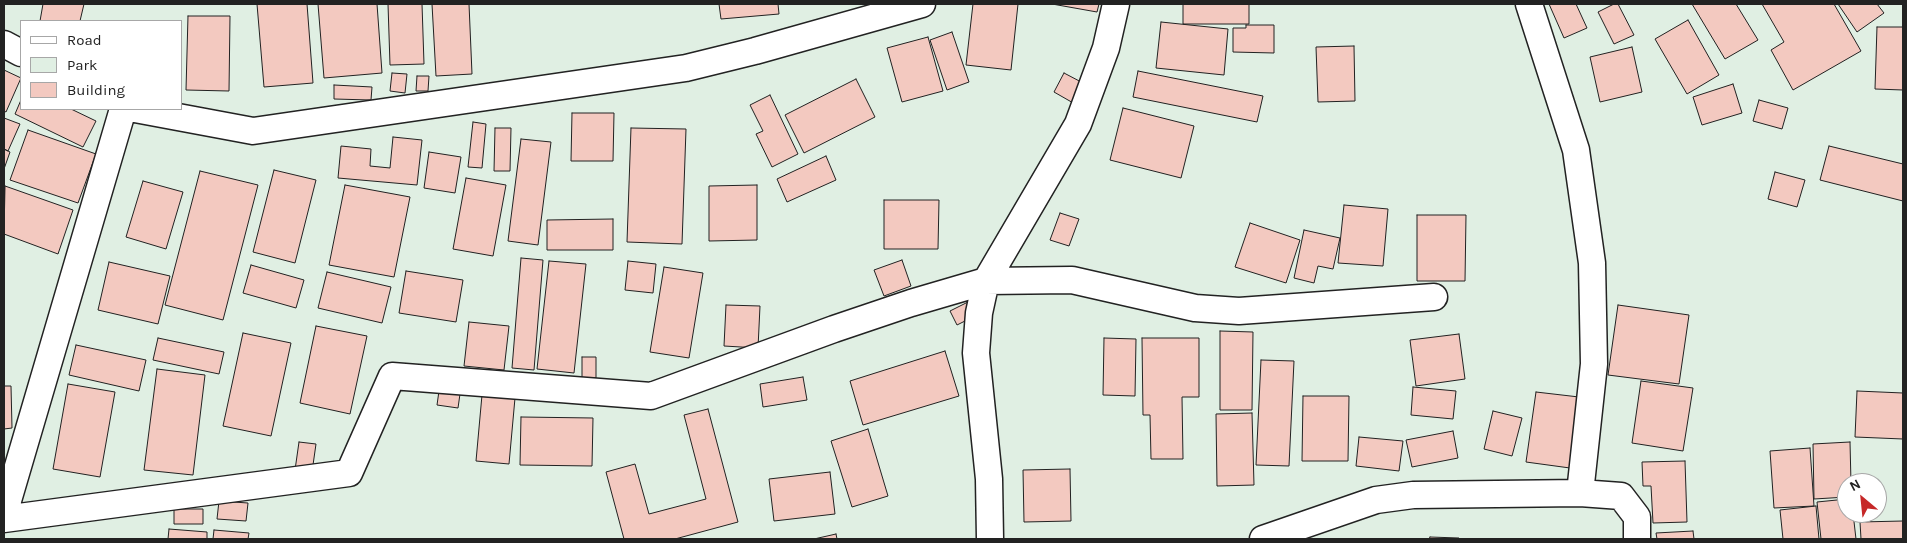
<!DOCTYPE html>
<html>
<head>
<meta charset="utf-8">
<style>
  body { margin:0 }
  #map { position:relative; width:1907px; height:543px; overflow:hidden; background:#fff; font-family:Karla,sans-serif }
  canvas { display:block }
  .frame { position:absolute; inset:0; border:5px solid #222; pointer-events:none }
  .legend { position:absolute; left:20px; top:20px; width:162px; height:90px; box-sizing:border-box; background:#fff; border:1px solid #a7a7a7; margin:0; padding:6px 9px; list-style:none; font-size:15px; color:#222 }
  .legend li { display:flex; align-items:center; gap:10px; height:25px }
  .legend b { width:25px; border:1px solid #a7a7a7 }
  .north { position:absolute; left:1837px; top:473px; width:50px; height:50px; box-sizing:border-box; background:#fff; border:1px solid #a7a7a7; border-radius:50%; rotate:332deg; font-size:14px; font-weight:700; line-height:20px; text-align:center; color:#222 }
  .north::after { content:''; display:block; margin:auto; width:18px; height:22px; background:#c62828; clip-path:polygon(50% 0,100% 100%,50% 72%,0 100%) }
</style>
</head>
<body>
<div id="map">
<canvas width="1907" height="543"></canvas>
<div class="frame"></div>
<ul class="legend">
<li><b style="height:6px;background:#fff"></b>Road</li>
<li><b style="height:14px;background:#e0efe3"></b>Park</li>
<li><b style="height:14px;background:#f3c9c0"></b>Building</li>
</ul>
<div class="north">N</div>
</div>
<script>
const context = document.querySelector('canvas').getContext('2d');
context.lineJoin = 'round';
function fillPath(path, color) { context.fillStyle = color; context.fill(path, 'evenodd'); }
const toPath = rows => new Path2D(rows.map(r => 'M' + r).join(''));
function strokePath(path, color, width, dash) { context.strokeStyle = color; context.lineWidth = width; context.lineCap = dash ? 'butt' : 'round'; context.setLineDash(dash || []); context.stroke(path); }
const green = toPath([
  [4,4,1903,4,1903,539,4,539,4,4],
  [21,21,181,21,181,109,21,109,21,21],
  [1847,483,1877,483,1877,513,1847,513,1847,483]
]);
fillPath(green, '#e0efe3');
strokePath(green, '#6f6f6f', 1);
const building = toPath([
  [43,4,84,4,80,21,40,21,43,4],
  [257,4,307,4,313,83,264,87,257,4],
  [318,4,377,4,382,73,324,78,318,4],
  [388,4,422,4,424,64,390,65,388,4],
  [432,4,469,4,472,74,436,76,432,4],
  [719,4,778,4,779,14,721,19,719,4],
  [973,4,1018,4,1011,70,966,65,973,4],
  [1052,4,1099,4,1097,12,1052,4],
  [1183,4,1249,4,1249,24,1183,24,1183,4],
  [1549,4,1576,4,1587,28,1564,38,1549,4],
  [1614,4,1618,4,1634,35,1614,44,1598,12,1614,4],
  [1692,4,1736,4,1758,40,1725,59,1692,4],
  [1762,4,1834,4,1861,51,1793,90,1771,50,1784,42,1762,4],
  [1838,4,1877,4,1884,13,1857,32,1838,4],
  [188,16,230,16,229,91,186,90,188,16],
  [1688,20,1719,75,1687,94,1655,39,1688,20],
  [1161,22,1228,29,1224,75,1156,68,1161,22],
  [1246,25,1274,25,1274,53,1233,52,1233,28,1246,28,1246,25],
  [1877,27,1903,27,1903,90,1875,89,1877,27],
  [952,32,969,82,947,90,930,40,952,32],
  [928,37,943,91,902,102,887,48,928,37],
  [1354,46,1355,101,1318,102,1316,47,1354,46],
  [1632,47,1642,92,1600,102,1590,57,1632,47],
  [4,70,21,78,6,112,4,111,4,70],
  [1138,71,1263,96,1257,122,1133,97,1138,71],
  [392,73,407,74,405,93,390,91,392,73],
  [1064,73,1085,84,1075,104,1054,92,1064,73],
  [417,76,429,76,428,91,416,91,417,76],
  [856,79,875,117,804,153,785,115,856,79],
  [1733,84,1742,113,1702,125,1693,97,1733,84],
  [334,85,372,87,371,100,334,99,334,85],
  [770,95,798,154,772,167,756,134,763,131,750,105,770,95],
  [21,100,21,109,71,109,96,121,83,147,15,114,21,100],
  [1759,100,1788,108,1782,129,1753,121,1759,100],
  [1123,108,1194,126,1181,178,1110,160,1123,108],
  [572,113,614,113,613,161,571,161,572,113],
  [4,118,20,124,8,151,4,149,4,118],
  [473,122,486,124,482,168,468,167,473,122],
  [495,128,511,128,510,171,494,171,495,128],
  [631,128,686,129,682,244,627,242,631,128],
  [28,130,96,154,78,203,10,180,28,130],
  [393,137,422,140,417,185,338,178,341,146,371,149,370,166,390,168,393,137],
  [521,139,551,142,538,245,508,241,521,139],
  [1829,146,1903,164,1903,201,1820,180,1829,146],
  [4,149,10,152,4,169,4,149],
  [429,152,461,157,455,193,424,188,429,152],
  [826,156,836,180,787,202,777,179,826,156],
  [274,170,316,180,295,263,253,252,274,170],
  [200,171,258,185,223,320,165,305,200,171],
  [1775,172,1805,180,1797,207,1768,199,1775,172],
  [466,178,506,185,493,256,453,249,466,178],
  [143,181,183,192,166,249,126,237,143,181],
  [345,185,410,197,394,277,329,265,345,185],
  [757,185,757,240,709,241,709,186,757,185],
  [5,186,73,210,58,254,4,234,5,186],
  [884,200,939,200,938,249,884,249,884,200],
  [1344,205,1388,209,1383,266,1338,263,1344,205],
  [1060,213,1079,219,1069,246,1050,240,1060,213],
  [1417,215,1466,215,1465,281,1417,281,1417,215],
  [613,219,613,250,547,250,547,220,613,219],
  [1250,223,1300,240,1286,283,1235,267,1250,223],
  [1304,230,1340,238,1333,269,1318,266,1314,283,1294,278,1304,230],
  [521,258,543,260,534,370,512,368,521,258],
  [902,260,911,286,884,296,874,270,902,260],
  [549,261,586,264,574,373,537,369,549,261],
  [628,261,656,264,653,293,625,290,628,261],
  [109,262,170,276,158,324,98,310,109,262],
  [251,265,304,280,296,308,243,293,251,265],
  [664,267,703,273,689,358,650,352,664,267],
  [406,271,463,280,456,322,399,313,406,271],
  [327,272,391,287,382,323,318,308,327,272],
  [968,302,975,316,957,325,950,311,968,302],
  [726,305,760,306,758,348,724,346,726,305],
  [1618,305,1689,315,1679,384,1608,375,1618,305],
  [469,322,509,326,504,370,464,366,469,322],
  [316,326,367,336,350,414,300,403,316,326],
  [1220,331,1253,332,1252,410,1220,410,1220,331],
  [243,333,291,343,271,436,223,426,243,333],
  [1459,334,1465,379,1416,386,1410,340,1459,334],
  [158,338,224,352,219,374,153,360,158,338],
  [1104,338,1136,339,1135,396,1103,395,1104,338],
  [1142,338,1199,338,1199,397,1182,397,1183,459,1151,459,1150,415,1143,415,1142,338],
  [76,345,146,360,139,391,69,375,76,345],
  [945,351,959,396,863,425,850,381,945,351],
  [582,357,596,357,596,378,582,379,582,357],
  [1261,360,1294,361,1289,466,1256,465,1261,360],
  [157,369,205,375,193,475,144,470,157,369],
  [803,377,807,400,763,407,760,384,803,377],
  [1641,381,1693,388,1683,451,1632,443,1641,381],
  [68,384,115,392,100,477,53,469,68,384],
  [4,386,11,386,12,428,4,429,4,386],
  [1413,387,1456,391,1453,419,1411,415,1413,387],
  [439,391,460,394,458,408,437,405,439,391],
  [1857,391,1903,393,1903,439,1855,437,1857,391],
  [1536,392,1579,397,1570,468,1526,462,1536,392],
  [482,395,515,398,509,464,476,461,482,395],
  [1303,396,1349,396,1348,461,1302,461,1303,396],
  [708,409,738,522,675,539,624,539,606,472,635,464,649,514,706,499,684,415,708,409],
  [1493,411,1522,418,1512,456,1484,449,1493,411],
  [1252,413,1254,485,1217,486,1216,414,1252,413],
  [521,417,593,418,592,466,520,465,521,417],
  [868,429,888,496,852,507,831,441,868,429],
  [1453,431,1458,458,1412,467,1406,440,1453,431],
  [1359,437,1403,441,1399,471,1356,466,1359,437],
  [299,442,316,444,312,472,295,470,299,442],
  [1850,442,1851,483,1847,483,1847,497,1814,499,1813,444,1850,442],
  [1810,448,1814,506,1774,508,1770,451,1810,448],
  [1685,461,1687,522,1653,523,1651,486,1643,486,1642,462,1685,461],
  [1070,469,1071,521,1024,522,1023,470,1070,469],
  [830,472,835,514,774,521,769,479,830,472],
  [1847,499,1847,513,1853,513,1856,539,1821,539,1817,502,1847,499],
  [219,501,248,503,246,521,217,519,219,501],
  [1816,506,1819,539,1783,539,1780,510,1816,506],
  [174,509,203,509,203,524,174,524,174,509],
  [1903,521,1903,539,1861,539,1860,522,1903,521],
  [169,529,207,532,207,539,168,539,169,529],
  [214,530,249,533,248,539,213,539,214,530],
  [1693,531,1694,539,1657,539,1656,533,1693,531],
  [836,534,837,539,814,539,836,534],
  [1430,537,1459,538,1459,539,1429,539,1430,537]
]);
fillPath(building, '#f3c9c0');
strokePath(building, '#222', 1);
const street = toPath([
  [1529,4,1576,150,1592,263,1594,364,1580,493],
  [4,44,21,53],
  [135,109,253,131,686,68,755,51,922,4],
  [4,514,123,109],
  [4,519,349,473,392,376,651,396,834,329,911,303,986,281,1072,280,1195,308,1239,311,1434,297],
  [990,539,989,479,976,353,979,313,986,281,1078,124,1106,48,1116,4],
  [1263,539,1376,500,1413,495,1580,493,1621,496,1637,517,1637,539]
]);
strokePath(street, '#222', 29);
strokePath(street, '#fff', 26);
</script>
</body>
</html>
